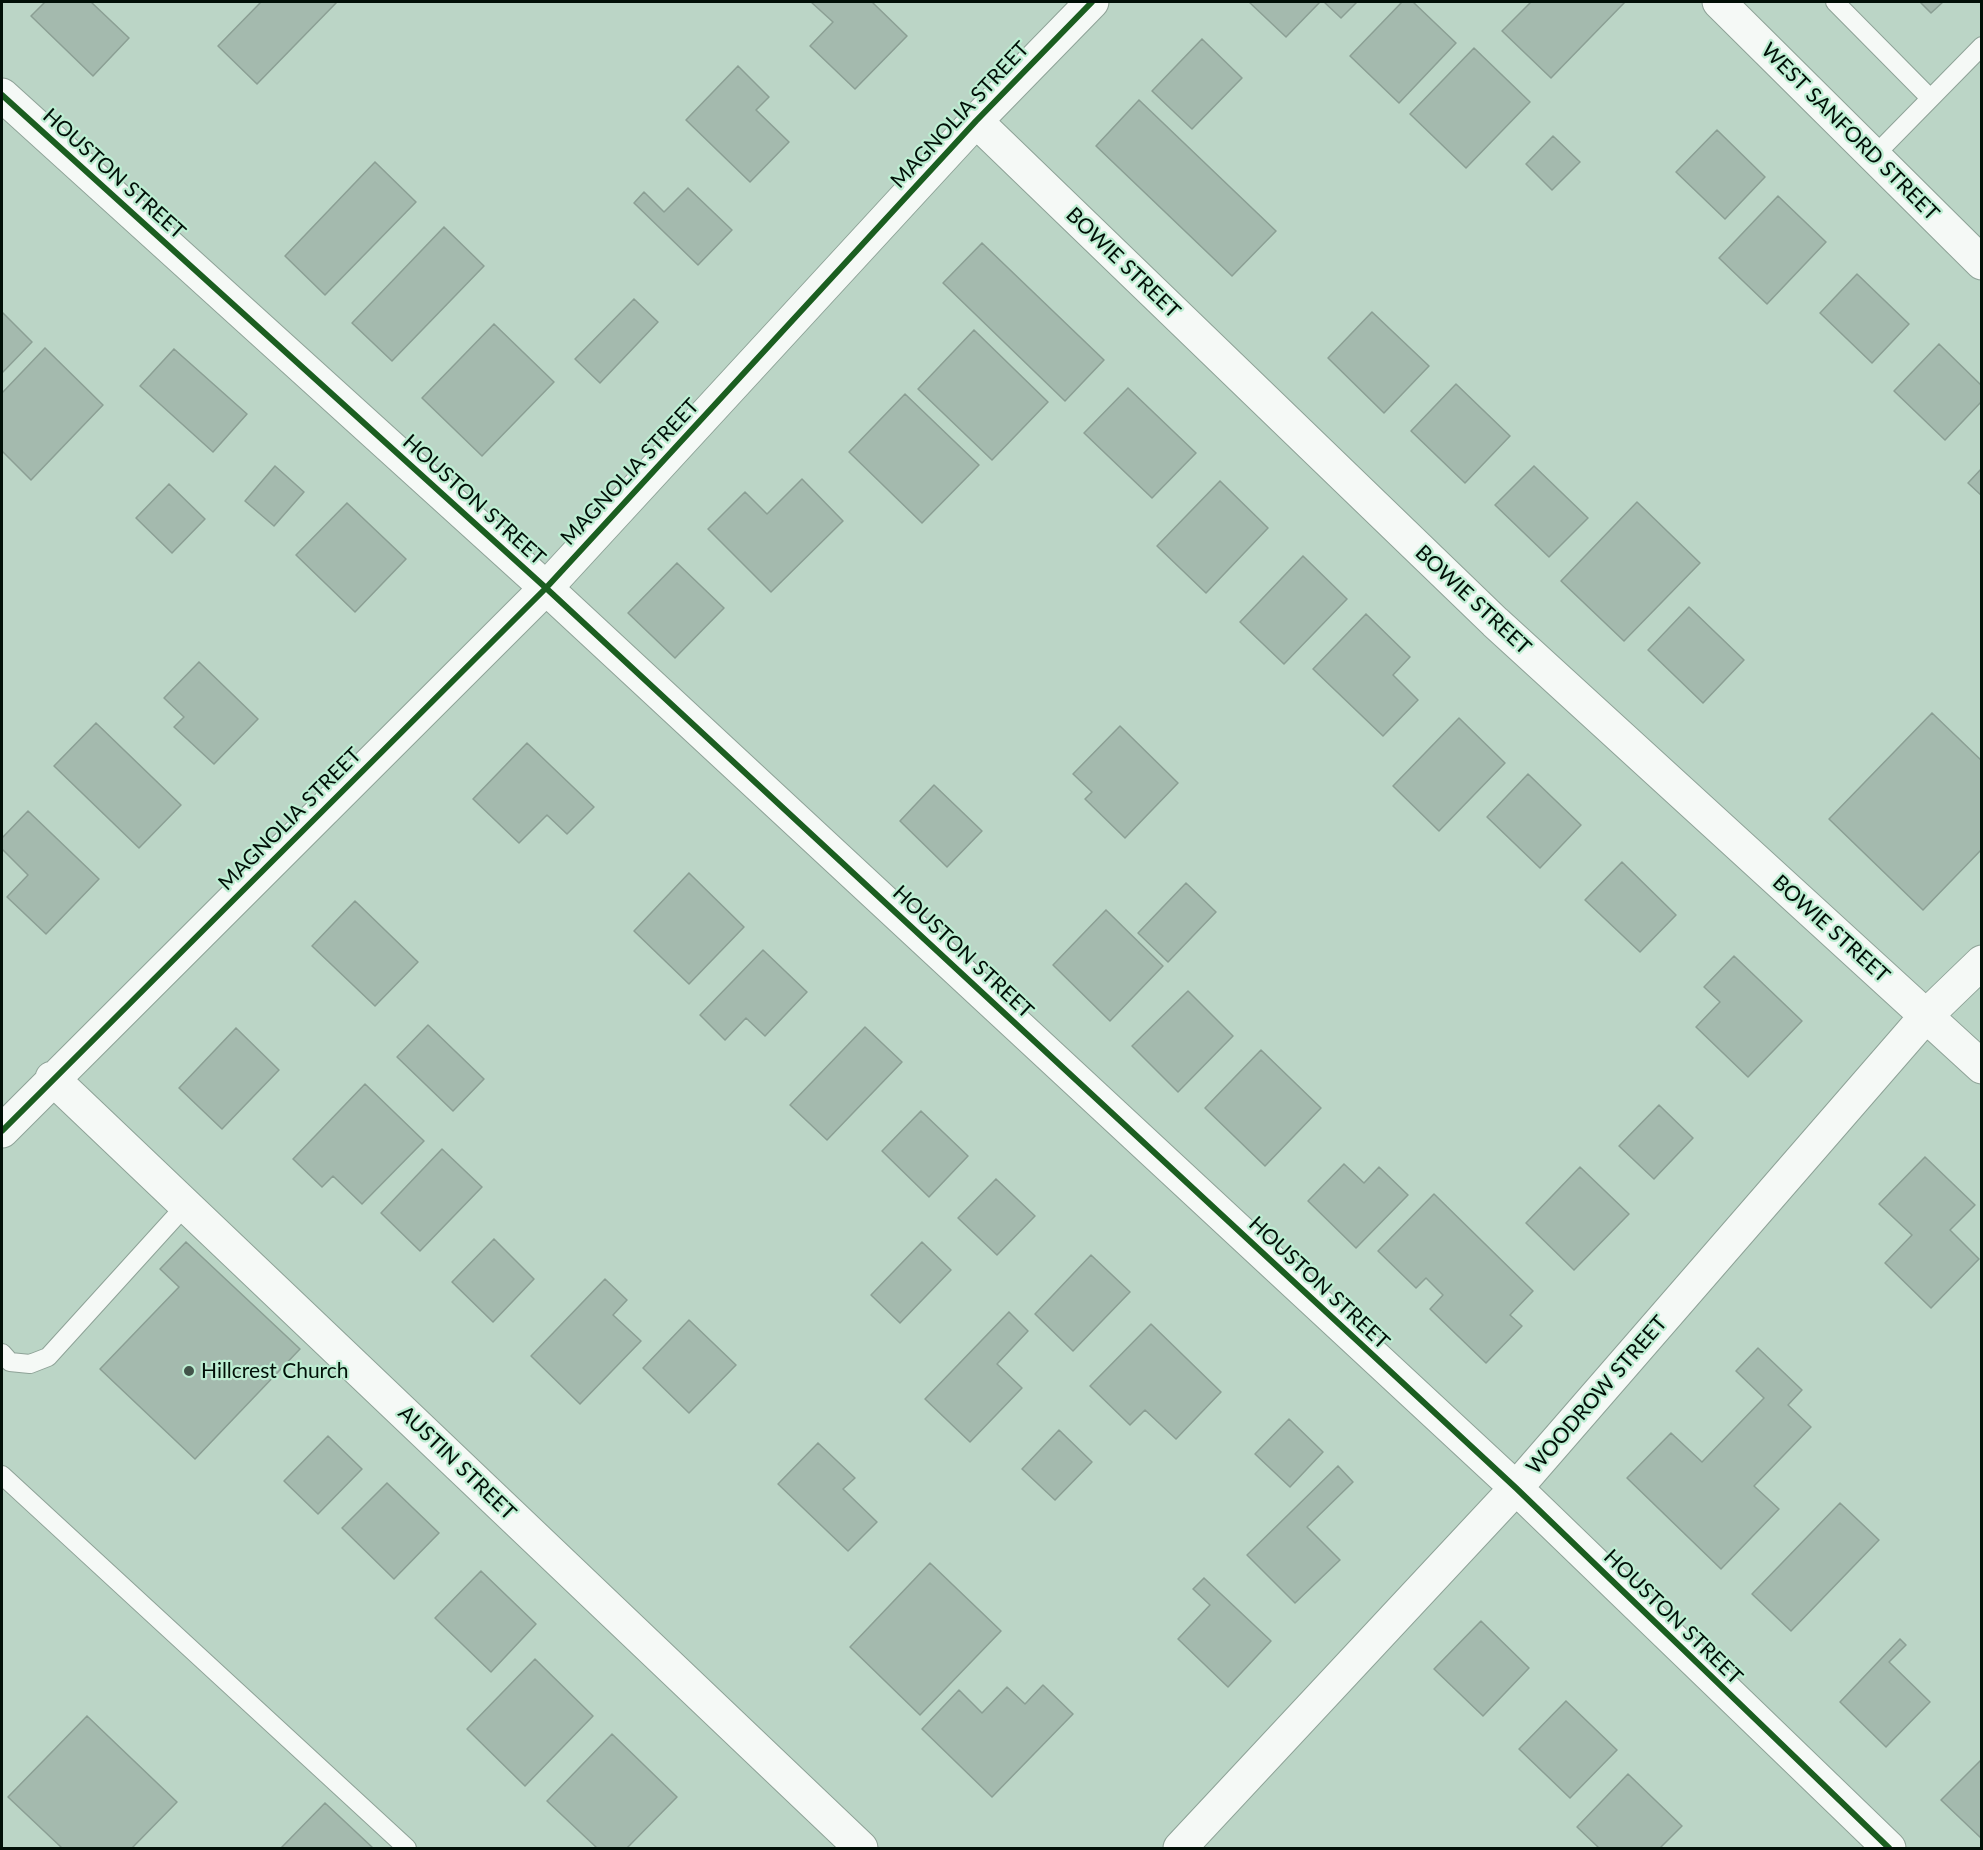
<!DOCTYPE html>
<html>
<head>
<meta charset="utf-8">
<style>
  body { margin:0 }
  #map { position:relative; width:1983px; height:1850px; overflow:hidden; background:#bbd5c6; font-family:Lato,sans-serif }
  canvas { display:block }
  .frame { position:absolute; inset:0; border:3px solid #010f07; pointer-events:none }
</style>
</head>
<body>
<div id="map">
<canvas width="1983" height="1850"></canvas>
<div class="frame"></div>
</div>
<script>
const context = document.querySelector('canvas').getContext('2d');
context.lineJoin = 'round';
function fillPath(path, color) { context.fillStyle = color; context.fill(path, 'evenodd'); }
const toPath = rows => new Path2D(rows.map(r => 'M' + r).join(''));
function strokePath(path, color, width, dash) { context.strokeStyle = color; context.lineWidth = width; context.lineCap = dash ? 'butt' : 'round'; context.setLineDash(dash || []); context.stroke(path); }
function drawText(font, color, halo, rows, align = 'center') {
  context.font = font + ' Lato,sans-serif'; context.lineWidth = 4.5; context.setLineDash([]); context.textBaseline = 'middle'; context.strokeStyle = halo; context.fillStyle = color; for (const [text, x, y, turn = 0] of rows) {
    context.save(); context.translate(x, y); context.rotate((+turn || 0) * Math.PI / 180); context.textAlign = isNaN(turn) ? turn : align; if (halo) context.strokeText(text, 0, 0); context.fillText(text, 0, 0); context.restore();
  }
}
const building = toPath([
  [45,2,91,2,129,38,93,76,31,16,45,2],
  [261,2,337,2,257,84,218,46,261,2],
  [811,2,872,2,907,36,855,89,810,46,833,22,811,2],
  [1249,2,1320,2,1286,37,1249,2],
  [1324,2,1357,2,1341,18,1324,2],
  [1402,2,1413,2,1456,43,1399,103,1350,56,1402,2],
  [1531,2,1625,2,1551,78,1502,31,1531,2],
  [1920,2,1943,2,1931,13,1920,2],
  [1202,39,1242,78,1192,129,1152,91,1202,39],
  [1474,48,1530,102,1466,168,1410,114,1474,48],
  [738,66,769,97,756,110,789,142,750,182,686,120,738,66],
  [1139,100,1276,231,1232,276,1096,146,1139,100],
  [1717,130,1765,177,1725,219,1676,172,1717,130],
  [1553,136,1580,162,1552,190,1526,164,1553,136],
  [375,162,416,202,325,295,285,256,375,162],
  [688,188,732,230,698,265,634,203,644,192,664,212,688,188],
  [1778,196,1826,242,1767,304,1719,258,1778,196],
  [444,227,484,266,392,361,352,323,444,227],
  [982,243,1104,360,1065,401,943,283,982,243],
  [1857,274,1909,324,1872,363,1820,313,1857,274],
  [634,299,658,322,600,383,575,359,634,299],
  [2,312,32,342,2,373,2,312],
  [1372,312,1429,366,1384,413,1328,358,1372,312],
  [494,324,554,382,482,456,422,398,494,324],
  [974,330,1048,402,992,460,918,389,974,330],
  [1939,344,1982,386,1982,401,1945,440,1894,391,1939,344],
  [45,348,103,405,31,480,2,451,2,393,45,348],
  [174,349,247,414,213,452,140,386,174,349],
  [1456,384,1510,436,1465,483,1411,431,1456,384],
  [1128,388,1196,453,1152,498,1084,433,1128,388],
  [905,394,979,465,922,523,849,452,905,394],
  [275,466,304,492,274,526,245,501,275,466],
  [1534,466,1588,518,1549,557,1495,505,1534,466],
  [1982,468,1982,496,1968,483,1982,468],
  [802,479,843,521,771,592,708,529,745,492,767,514,802,479],
  [1220,481,1268,528,1206,593,1157,546,1220,481],
  [169,484,205,519,172,553,136,518,169,484],
  [1637,502,1700,563,1624,641,1561,581,1637,502],
  [347,503,406,559,355,612,296,555,347,503],
  [1303,556,1347,599,1284,664,1240,622,1303,556],
  [677,563,724,608,675,658,628,613,677,563],
  [1689,607,1744,660,1703,703,1648,650,1689,607],
  [1366,614,1410,657,1393,675,1418,700,1383,736,1313,669,1366,614],
  [199,662,258,719,214,764,174,727,184,717,164,698,199,662],
  [1932,713,1982,761,1982,849,1923,910,1829,819,1932,713],
  [1459,718,1505,763,1439,831,1393,786,1459,718],
  [96,723,181,805,139,848,54,766,96,723],
  [1120,726,1178,783,1125,838,1085,799,1092,792,1073,774,1120,726],
  [527,743,594,807,567,834,547,815,519,843,473,799,527,743],
  [1528,774,1581,825,1540,868,1487,817,1528,774],
  [934,785,982,831,947,867,900,821,934,785],
  [28,811,99,879,46,934,7,897,28,875,2,849,2,838,28,811],
  [1622,862,1676,915,1640,952,1585,900,1622,862],
  [689,873,744,927,689,984,634,931,689,873],
  [1186,883,1216,912,1168,962,1138,933,1186,883],
  [355,901,418,962,375,1006,312,946,355,901],
  [1106,910,1163,966,1110,1021,1053,965,1106,910],
  [763,950,807,992,765,1036,746,1018,725,1040,700,1015,763,950],
  [1734,956,1802,1021,1748,1077,1696,1027,1720,1002,1704,987,1734,956],
  [1188,991,1233,1036,1178,1092,1132,1046,1188,991],
  [428,1025,484,1079,453,1111,397,1057,428,1025],
  [865,1027,902,1062,827,1140,790,1105,865,1027],
  [236,1028,279,1070,222,1129,179,1088,236,1028],
  [1261,1050,1321,1108,1265,1166,1205,1108,1261,1050],
  [365,1084,424,1141,362,1204,333,1176,322,1187,293,1159,365,1084],
  [1659,1105,1693,1138,1654,1179,1619,1146,1659,1105],
  [921,1111,968,1156,929,1197,882,1151,921,1111],
  [442,1149,482,1187,420,1251,381,1213,442,1149],
  [1925,1157,1975,1205,1950,1230,1979,1259,1931,1308,1885,1263,1912,1235,1879,1204,1925,1157],
  [1344,1164,1364,1183,1379,1167,1408,1195,1356,1248,1308,1201,1344,1164],
  [1580,1167,1629,1214,1574,1270,1526,1223,1580,1167],
  [996,1179,1035,1216,997,1255,958,1218,996,1179],
  [1434,1194,1533,1291,1510,1315,1522,1326,1486,1363,1430,1309,1443,1295,1426,1278,1416,1288,1378,1251,1434,1194],
  [494,1239,534,1279,493,1322,452,1282,494,1239],
  [186,1242,300,1349,195,1459,100,1369,179,1287,160,1269,186,1242],
  [922,1242,951,1270,900,1323,871,1295,922,1242],
  [1091,1255,1130,1292,1073,1351,1035,1314,1091,1255],
  [605,1279,627,1300,613,1315,641,1341,580,1404,531,1356,605,1279],
  [1009,1312,1028,1331,997,1364,1022,1388,970,1442,925,1399,1009,1312],
  [689,1320,736,1365,689,1413,643,1368,689,1320],
  [1151,1324,1221,1392,1176,1439,1145,1410,1130,1425,1090,1386,1151,1324],
  [1758,1348,1802,1390,1788,1405,1811,1427,1754,1486,1779,1509,1721,1569,1627,1478,1671,1433,1702,1462,1764,1398,1736,1371,1758,1348],
  [1289,1419,1323,1452,1290,1487,1255,1454,1289,1419],
  [1059,1430,1092,1462,1055,1500,1022,1469,1059,1430],
  [328,1436,362,1469,318,1514,284,1481,328,1436],
  [818,1443,855,1478,843,1489,877,1522,848,1551,778,1484,818,1443],
  [1338,1466,1353,1482,1307,1527,1340,1560,1295,1603,1247,1555,1338,1466],
  [387,1483,439,1533,394,1579,342,1528,387,1483],
  [1840,1503,1879,1540,1791,1631,1752,1594,1840,1503],
  [930,1563,1001,1631,920,1715,850,1647,930,1563],
  [481,1571,536,1624,491,1672,435,1618,481,1571],
  [1204,1578,1271,1641,1228,1687,1178,1639,1210,1605,1193,1589,1204,1578],
  [1481,1621,1529,1668,1483,1716,1434,1669,1481,1621],
  [1900,1639,1906,1645,1889,1662,1930,1702,1886,1747,1840,1702,1900,1639],
  [535,1659,593,1716,525,1786,467,1729,535,1659],
  [1043,1685,1073,1714,992,1797,922,1729,959,1690,982,1713,1007,1687,1025,1704,1043,1685],
  [1566,1701,1617,1750,1570,1798,1519,1749,1566,1701],
  [87,1716,177,1802,132,1848,62,1848,8,1797,87,1716],
  [612,1734,677,1797,627,1848,597,1848,547,1801,612,1734],
  [1982,1759,1982,1839,1941,1800,1982,1759],
  [1628,1774,1682,1826,1660,1848,1599,1848,1577,1827,1628,1774],
  [325,1803,373,1848,281,1848,325,1803]
]);
fillPath(building, '#a4baae');
strokePath(building, '#8b9f94', 1.5);
const lane = toPath([
  [1835,2,1930,98],
  [1874,156,1982,46],
  [2,1353,10,1362,30,1364,48,1357,186,1205],
  [2,1475,407,1848]
]);
const street = toPath([
  [2,95,546,588,1516,1488,1889,1848],
  [976,121,1495,622,1982,1067],
  [52,1078,861,1848],
  [2,1131,546,588,976,121,1092,2],
  [1180,1848,1516,1488,1926,1016,1982,962]
]);
const secondary = toPath([
  [1719,2,1982,263]
]);
strokePath(lane, '#8ea297', 20);
strokePath(street, '#8ea297', 35);
strokePath(secondary, '#8ea297', 35);
strokePath(lane, '#f5f9f6', 18);
strokePath(street, '#f5f9f6', 33);
strokePath(secondary, '#f5f9f6', 33);
strokePath(toPath([
  [2,95,546,588,1516,1488,1889,1848],
  [2,1131,546,588,976,121,1092,2]
]), '#1b5e20', 6);
for (const [x, y, r, color] of [
  [189,1371,6,"#42544a"]
]) { const dot = new Path2D(); dot.arc(x, y, r, 0, 2 * Math.PI); context.fillStyle = color; context.fill(dot); strokePath(dot, '#bdedd2', 2); }
drawText('21px', '#010f07', '#bdedd2', [
  ["MAGNOLIA STREET",960,115,-47],
  ["WEST SANFORD STREET",1850,132,45],
  ["HOUSTON STREET",114,174,42],
  ["BOWIE STREET",1123,263,44],
  ["MAGNOLIA STREET",630,472,-47],
  ["HOUSTON STREET",474,500,42],
  ["BOWIE STREET",1473,600,43],
  ["MAGNOLIA STREET",290,819,-45],
  ["BOWIE STREET",1831,929,42],
  ["HOUSTON STREET",963,952,43],
  ["HOUSTON STREET",1319,1283,43],
  ["WOODROW STREET",1597,1395,-49],
  ["AUSTIN STREET",457,1463,44],
  ["HOUSTON STREET",1673,1617,44]
]);
drawText('21px', '#010f07', '#bdedd2', [
  ["Hillcrest Church",201,1371]
], 'left');
</script>
</body>
</html>
